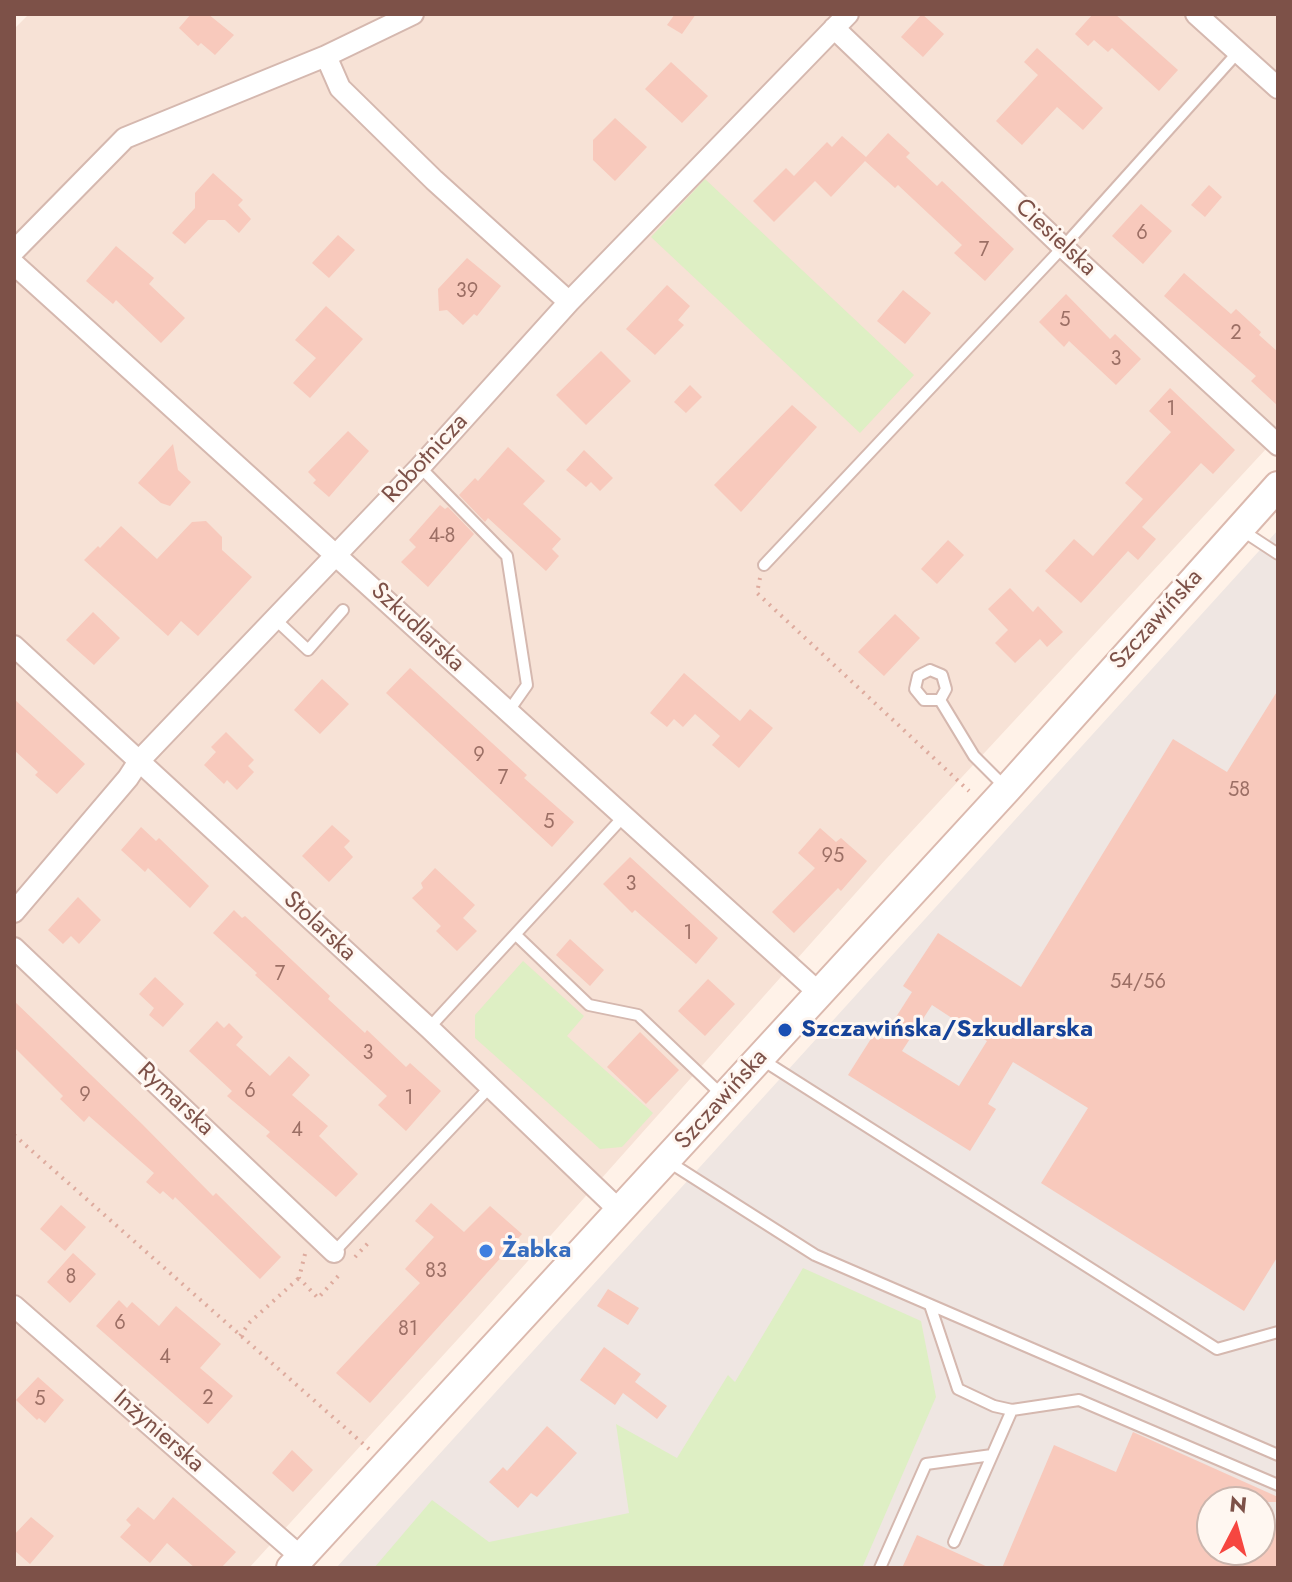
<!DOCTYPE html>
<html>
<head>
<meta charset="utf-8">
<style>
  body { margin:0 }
  #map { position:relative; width:1292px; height:1582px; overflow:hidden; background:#fff2e8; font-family:Jost,sans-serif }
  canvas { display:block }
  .frame { position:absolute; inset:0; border:16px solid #7d5148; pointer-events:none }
  .north { position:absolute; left:1196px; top:1486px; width:80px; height:80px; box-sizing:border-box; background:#fff7f1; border:2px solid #cbb5ad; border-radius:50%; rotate:6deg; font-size:22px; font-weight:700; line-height:32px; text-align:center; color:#7d5148 }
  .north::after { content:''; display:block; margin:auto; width:28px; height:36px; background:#f64640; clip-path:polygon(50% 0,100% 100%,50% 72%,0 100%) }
</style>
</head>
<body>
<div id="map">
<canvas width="1292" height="1582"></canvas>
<div class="frame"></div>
<div class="north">N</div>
</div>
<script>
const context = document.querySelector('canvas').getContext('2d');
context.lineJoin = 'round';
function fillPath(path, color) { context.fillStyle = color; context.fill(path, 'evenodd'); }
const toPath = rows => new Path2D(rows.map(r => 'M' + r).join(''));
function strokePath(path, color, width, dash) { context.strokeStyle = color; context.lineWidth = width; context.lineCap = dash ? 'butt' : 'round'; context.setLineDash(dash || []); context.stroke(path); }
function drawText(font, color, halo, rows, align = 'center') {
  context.font = font + ' Jost,sans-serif'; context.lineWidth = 6; context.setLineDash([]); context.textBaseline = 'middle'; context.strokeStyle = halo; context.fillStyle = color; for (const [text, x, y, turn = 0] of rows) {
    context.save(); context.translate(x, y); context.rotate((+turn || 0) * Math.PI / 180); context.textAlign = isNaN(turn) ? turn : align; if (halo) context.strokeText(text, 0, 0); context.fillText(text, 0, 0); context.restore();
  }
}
fillPath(toPath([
  [29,14,1278,14,1278,436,886,859,478,1317,249,1568,14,1568,14,29]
]), '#f7e2d6');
fillPath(toPath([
  [1278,530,1278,1568,336,1568],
  [1212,1502,1260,1502,1260,1550,1212,1550]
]), '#efe6e2');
fillPath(toPath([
  [705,179,914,375,860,433,651,237],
  [523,961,584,1016,567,1036,653,1113,622,1147,600,1149,475,1038,475,1015],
  [803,1268,921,1321,936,1397,862,1568,374,1568,432,1500,489,1542,629,1513,616,1424,677,1458,728,1375,735,1382]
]), '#deefc4');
fillPath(toPath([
  [191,14,208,14,234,35,215,55,201,43,198,46,179,28],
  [675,14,696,14,682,34,667,25],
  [922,14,944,34,923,57,901,37],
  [1093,14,1115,14,1178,70,1159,91,1112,48,1108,52,1094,40,1088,46,1075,34],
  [1037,48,1103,108,1083,130,1057,107,1022,145,996,121,1038,75,1024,62],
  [671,62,708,96,682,123,645,89],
  [615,118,647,147,615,181,593,160,593,140],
  [888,133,910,153,906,157,937,186,942,181,1014,249,985,281,954,253,962,245,898,185,895,188,865,161,831,197,815,181,774,222,753,201,786,168,794,176,827,142,832,147,842,136,866,157],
  [213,173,243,200,238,205,251,219,239,233,225,220,208,220,185,244,172,233,195,208,195,193],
  [1209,185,1222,197,1205,217,1191,205],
  [1141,204,1172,231,1143,264,1112,236],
  [338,235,355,250,329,278,312,263],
  [116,246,154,278,149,284,185,318,161,343,116,300,113,304,86,281],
  [467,258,501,286,477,316,474,314,463,325,447,310,439,311,438,289],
  [1184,273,1231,314,1236,309,1261,332,1259,335,1278,352,1278,406,1251,381,1256,376,1164,296],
  [667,285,690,306,678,320,684,325,655,355,626,329],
  [903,290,931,313,905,344,877,321],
  [1066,294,1110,339,1115,334,1141,359,1116,385,1069,341,1064,347,1039,322],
  [326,306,363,339,310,398,293,383,316,358,295,340],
  [601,351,631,381,586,425,556,395],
  [690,385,702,397,686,413,674,402],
  [1170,388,1235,450,1213,474,1201,463,1142,527,1156,539,1138,560,1128,551,1081,603,1045,571,1074,539,1093,556,1143,499,1125,483,1171,432,1149,411],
  [792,405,817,427,741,512,714,485],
  [348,431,369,451,329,497,313,483,316,480,308,472],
  [173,444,178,470,191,482,170,506,161,503,138,483],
  [508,447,545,481,523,504,561,539,552,549,559,556,546,571,488,518,485,522,459,495,475,478,478,481],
  [584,450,613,478,600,491,591,482,586,487,566,470],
  [440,505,445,509,448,507,474,534,428,587,401,562,416,547,409,540],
  [206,521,222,537,222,550,252,577,198,636,181,621,168,636,84,560,98,546,100,548,121,526,157,559,192,522],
  [948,540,964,555,937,584,921,569],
  [1010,588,1033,612,1038,606,1063,632,1047,647,1040,639,1015,663,995,643,1008,630,988,609],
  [93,612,120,638,94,665,66,640],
  [895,614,920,638,884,676,858,652],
  [410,668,527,775,524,778,574,822,552,847,386,693],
  [684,673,740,721,750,709,773,728,739,768,712,745,720,736,695,714,683,727,674,719,667,727,650,713],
  [322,679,349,704,320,734,294,710],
  [1278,690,1278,1256,1244,1311,1041,1183,1088,1108,1013,1062,988,1104,996,1109,970,1151,848,1075,874,1034,882,1039,912,992,903,986,938,933,1021,987,1173,739,1227,772],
  [932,1005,987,1041,959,1086,902,1051],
  [14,699,85,764,57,794,35,775,38,772,14,750],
  [226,732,254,760,248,766,254,772,237,790,227,780,224,784,204,765,216,752,211,747],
  [332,825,350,841,344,847,353,857,329,882,302,856],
  [141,827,156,841,159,838,209,886,190,908,148,868,145,872,121,850],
  [820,828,836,842,841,838,867,861,841,891,838,888,794,933,772,912,815,868,798,853],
  [630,857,718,938,696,964,635,910,632,913,603,884],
  [435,868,475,905,463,918,477,931,457,951,436,931,441,926,412,898,423,888,421,883],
  [78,897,101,920,79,944,71,936,63,944,48,930],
  [234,910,242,918,245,916,259,929,330,996,328,999,365,1033,367,1030,406,1067,410,1063,441,1091,406,1131,378,1105,387,1096,255,975,257,973,213,933],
  [570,939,604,970,590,986,556,955],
  [155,977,184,1004,163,1027,149,1015,154,1008,139,994],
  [708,979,735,1004,705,1036,678,1011],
  [14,1001,142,1124,213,1196,216,1193,281,1257,260,1279,175,1197,173,1200,163,1191,160,1194,146,1182,154,1173,89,1116,84,1122,60,1099,63,1096,14,1047],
  [217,1021,224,1028,229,1023,243,1037,236,1045,270,1076,289,1056,310,1075,292,1095,328,1126,319,1136,358,1174,336,1197,266,1136,270,1132,227,1096,232,1091,189,1051],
  [640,1032,679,1070,646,1104,607,1067],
  [431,1203,464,1232,490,1206,522,1234,370,1403,336,1373,420,1283,405,1269,434,1237,415,1221],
  [61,1205,86,1227,65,1251,40,1229],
  [73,1253,96,1274,70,1303,47,1282],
  [608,1289,639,1308,628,1325,597,1306],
  [119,1300,127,1308,132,1302,159,1326,176,1306,221,1344,200,1368,233,1396,208,1424,96,1326],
  [604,1347,641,1374,635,1382,667,1406,657,1419,623,1393,615,1405,580,1380],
  [38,1377,64,1400,45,1423,39,1418,37,1420,16,1400],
  [547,1426,577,1453,537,1497,531,1493,518,1508,489,1482,503,1467,507,1471],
  [1133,1432,1278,1497,1278,1502,1212,1502,1212,1550,1260,1550,1260,1518,1278,1526,1278,1568,1002,1568,1054,1445,1116,1472],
  [292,1450,313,1470,293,1492,272,1473],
  [173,1497,236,1552,221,1568,195,1568,167,1543,150,1563,120,1537,131,1525,126,1520,138,1507,154,1520],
  [31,1517,54,1536,30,1564,14,1550,14,1535],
  [917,1535,990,1568,902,1568]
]), '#f8c9bc');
const lane = toPath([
  [420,467,507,556,527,685,508,712],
  [1243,531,1278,554],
  [764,565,1063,247,1239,51],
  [276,620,308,650,343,610],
  [930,670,942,675,946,689,940,700,924,700,915,689,918,676,930,670],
  [940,700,974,756,1005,787],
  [516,935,589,1005,638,1015,722,1095],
  [429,1028,625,815],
  [761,1059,1217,1349,1278,1332],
  [669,1162,815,1255,1278,1455],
  [334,1252,490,1087],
  [930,1305,958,1389,994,1406,1012,1410,1079,1400,1278,1485],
  [954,1542,1012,1410],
  [880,1568,926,1464,992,1455]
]);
const street = toPath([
  [1196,14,1278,88],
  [834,28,1063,247,1278,445],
  [326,56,413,14],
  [14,251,125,138,326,56,340,88,434,180,569,302],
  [14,264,818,992],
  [14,646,429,1028,620,1211],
  [14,912,128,778,139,761,420,467,569,302,848,14],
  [14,948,334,1252],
  [14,1306,301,1557]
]);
const secondary = toPath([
  [291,1568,1007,789,1278,486]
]);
strokePath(lane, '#d5b8af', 14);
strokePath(street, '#d5b8af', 24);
strokePath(secondary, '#dbb9ae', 32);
strokePath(toPath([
  [760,578,757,593,969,791],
  [14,1135,369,1449],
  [305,1254,299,1278,318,1298,341,1273],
  [355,1257,371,1240],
  [240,1336,250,1322,299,1278]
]), '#deab9e', 4, [2, 6]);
strokePath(lane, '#fff', 10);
strokePath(street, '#fff', 20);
strokePath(secondary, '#fff', 28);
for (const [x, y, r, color] of [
  [785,1030,8,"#1a4fb4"],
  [486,1251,8,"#3f7fe0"]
]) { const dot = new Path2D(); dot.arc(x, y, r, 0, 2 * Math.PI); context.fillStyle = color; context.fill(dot); strokePath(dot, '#fff7f1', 3); }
drawText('20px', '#9c6f65', null, [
  ["6",1142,234],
  ["7",984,251],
  ["39",467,292],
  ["5",1065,321],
  ["2",1236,334],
  ["3",1116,360],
  ["1",1171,410],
  ["4-8",442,537],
  ["9",479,756],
  ["7",503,779],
  ["58",1239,791],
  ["5",549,823],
  ["95",833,857],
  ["3",631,885],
  ["1",688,934],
  ["7",280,975],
  ["54/56",1138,983],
  ["3",368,1054],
  ["6",250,1092],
  ["9",85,1096],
  ["1",409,1099],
  ["4",297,1131],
  ["83",436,1272],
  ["8",71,1278],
  ["6",120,1324],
  ["81",408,1330],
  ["4",165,1358],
  ["2",208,1399],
  ["5",40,1400]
]);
drawText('24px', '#7d5148', '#fff7f1', [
  ["Ciesielska",1055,238,43],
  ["Robotnicza",426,459,-47],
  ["Szczawińska",1157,620,-48],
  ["Szkudlarska",417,628,43],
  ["Stolarska",319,927,43],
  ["Rymarska",175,1100,43],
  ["Szczawińska",722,1100,-48],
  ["Inżynierska",158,1432,41]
]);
drawText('bold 24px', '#164399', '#fff7f1', [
  ["Szczawińska/Szkudlarska",801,1030]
], 'left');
drawText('bold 24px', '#366cbe', '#fff7f1', [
  ["Żabka",502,1251]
], 'left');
</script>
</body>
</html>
